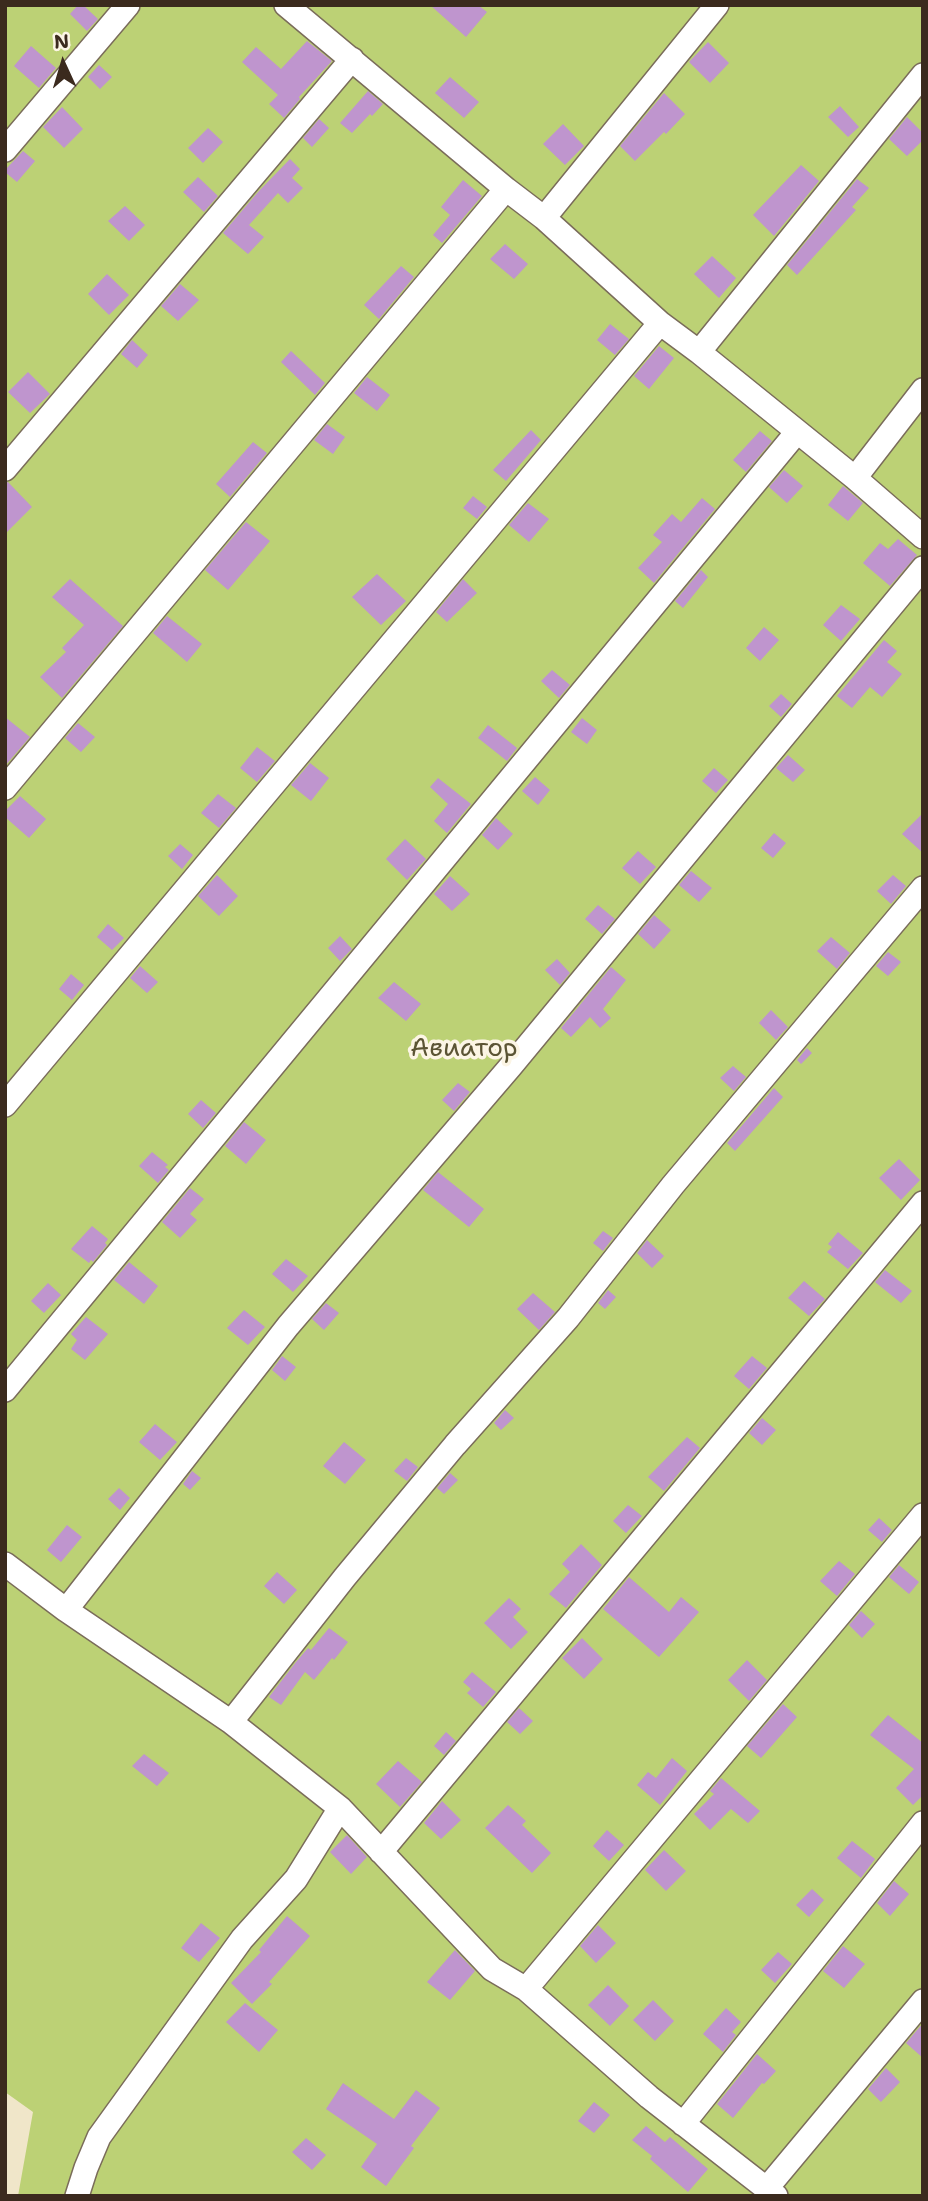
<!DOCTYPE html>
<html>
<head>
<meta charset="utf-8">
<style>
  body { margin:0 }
  #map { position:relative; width:928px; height:2201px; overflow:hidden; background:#f0e6c9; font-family:"Shantell Sans",sans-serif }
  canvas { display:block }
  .frame { position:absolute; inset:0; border:7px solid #3b2a1e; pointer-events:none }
  .north { position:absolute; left:28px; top:28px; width:70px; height:70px; -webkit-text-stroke:5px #fcf5e5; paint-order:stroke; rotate:356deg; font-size:19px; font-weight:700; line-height:28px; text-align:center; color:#3b2a1e }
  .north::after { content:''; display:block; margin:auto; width:24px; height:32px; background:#3b2a1e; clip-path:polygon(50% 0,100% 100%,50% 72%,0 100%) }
</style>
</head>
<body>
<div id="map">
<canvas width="928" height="2201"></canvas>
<div class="frame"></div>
<div class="north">N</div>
</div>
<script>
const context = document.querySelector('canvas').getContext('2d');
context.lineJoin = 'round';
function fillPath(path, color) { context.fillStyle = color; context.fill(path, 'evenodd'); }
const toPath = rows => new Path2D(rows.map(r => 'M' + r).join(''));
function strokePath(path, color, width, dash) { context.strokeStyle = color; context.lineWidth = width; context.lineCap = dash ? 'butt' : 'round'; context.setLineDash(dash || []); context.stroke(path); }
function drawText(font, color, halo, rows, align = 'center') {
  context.font = font + ' "Shantell Sans",sans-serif'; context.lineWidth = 7; context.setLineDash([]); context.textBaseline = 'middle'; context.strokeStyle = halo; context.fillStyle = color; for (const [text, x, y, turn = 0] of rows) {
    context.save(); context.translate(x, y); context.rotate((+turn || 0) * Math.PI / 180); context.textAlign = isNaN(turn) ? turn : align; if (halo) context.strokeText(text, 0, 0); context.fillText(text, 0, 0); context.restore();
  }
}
fillPath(toPath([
  [5,5,923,5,923,2196,18,2196,33,2112,5,2092]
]), '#bcd175');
fillPath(toPath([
  [78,5,83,5,98,19,87,31,70,14],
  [430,5,478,5,487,12,466,37],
  [307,41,332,61,299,97,300,99,284,118,269,104,278,95,242,62,256,47,281,69],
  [708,42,729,63,710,83,689,62],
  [31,46,56,68,39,88,14,66],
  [99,65,112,77,100,89,88,77],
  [450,77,479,102,464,118,435,93],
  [368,91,383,104,372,116,370,114,352,133,340,123],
  [664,93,685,114,666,134,664,132,635,161,620,146],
  [840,106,859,127,848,137,828,117],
  [62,107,83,129,64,148,43,127],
  [907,117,923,133,923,140,907,156,889,139],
  [319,119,329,128,312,147,303,138],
  [563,124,584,146,565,165,543,144],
  [208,128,223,142,203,163,188,148],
  [23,151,35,161,17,182,5,172,5,170],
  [290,159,300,169,292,178,303,188,288,203,278,193,249,225,264,237,248,254,223,233,258,192],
  [801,165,819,181,774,236,753,215],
  [198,177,218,196,204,212,183,192],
  [857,179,869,188,852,207,856,210,797,275,787,265],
  [463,180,482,196,442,243,433,235,450,215,441,207],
  [125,206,145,225,129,241,108,221],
  [505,244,528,264,514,279,490,259],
  [712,256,736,278,719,298,694,274],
  [401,266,414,277,379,319,364,305],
  [107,274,129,295,109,315,88,294],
  [180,284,199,300,178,321,161,306],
  [610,324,629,339,615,355,597,340],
  [132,340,148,355,137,368,121,354],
  [659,346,674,358,649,389,634,376],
  [291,351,325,383,315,395,281,362],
  [28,372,50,394,30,413,8,392],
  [367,377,390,395,377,411,354,393],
  [327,424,345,437,333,454,314,440],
  [531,430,541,440,506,481,493,470],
  [760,431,772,441,746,472,733,460],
  [253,442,267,453,230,497,216,484],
  [784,470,803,486,787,503,769,487],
  [8,482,32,507,5,534,5,483],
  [843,486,863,503,848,521,828,505],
  [473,496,487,507,477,519,463,508],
  [702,498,715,509,654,583,638,568,662,542,653,535,672,514,681,522],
  [528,503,549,519,529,542,509,525],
  [246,522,270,541,228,590,205,570],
  [898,539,917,555,890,586,863,563,880,543,888,549],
  [701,570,708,577,683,608,675,601],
  [377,574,406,601,381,625,352,597],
  [70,579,123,626,62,698,40,677,66,652,62,648,84,625,52,597],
  [463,579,477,593,447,622,436,612],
  [841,605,860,619,841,641,823,625],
  [167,616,202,644,187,662,153,633],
  [764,627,779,640,760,661,746,648],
  [884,640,897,651,887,662,902,674,882,697,870,687,852,708,837,696],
  [552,670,570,685,559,698,541,681],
  [781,694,792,704,781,717,769,706],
  [5,717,30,737,5,766],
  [582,718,597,730,587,744,571,732],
  [78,723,95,737,81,752,65,738],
  [488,725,517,748,507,761,478,738],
  [257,747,275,761,257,782,240,768],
  [788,755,805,770,793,782,776,768],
  [310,763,329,778,311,801,291,785],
  [714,768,728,780,716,793,702,781],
  [535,777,550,790,538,805,522,791],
  [438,778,471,804,447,833,434,821,448,804,430,787],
  [218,794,236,808,219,828,201,813],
  [20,796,46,819,29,838,5,817,5,811],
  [923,813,923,853,902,834],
  [496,818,513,834,498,850,482,835],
  [774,833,786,843,773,858,761,848],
  [405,839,426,859,407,880,386,859],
  [180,844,193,855,182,869,168,856],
  [638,851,656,867,640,884,622,868],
  [691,871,712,888,699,902,679,885],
  [217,875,238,896,219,916,198,896],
  [893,875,906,886,891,904,877,891],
  [450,876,470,894,452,911,434,894],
  [598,905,615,919,602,934,585,919],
  [654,915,671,930,654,949,638,934],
  [108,924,124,938,112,950,97,937],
  [340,936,352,949,340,961,328,948],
  [831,937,850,953,837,969,817,951],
  [888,952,901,962,888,976,876,966],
  [557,959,570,973,560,985,545,970],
  [140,966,158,982,147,993,130,978],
  [611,967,626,980,603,1009,611,1018,600,1028,590,1017,571,1037,561,1028],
  [71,974,84,985,72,1000,59,989],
  [394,982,421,1004,406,1021,378,998],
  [771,1010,788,1027,776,1040,759,1023],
  [807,1048,812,1053,801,1064,797,1060],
  [733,1066,746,1077,734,1091,720,1078],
  [458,1083,470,1092,454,1111,442,1100],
  [774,1088,783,1097,735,1151,727,1143],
  [201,1100,216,1113,203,1128,188,1114],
  [244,1122,266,1140,246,1164,225,1146],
  [152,1152,168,1165,165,1167,169,1170,158,1183,139,1166],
  [899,1159,920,1180,901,1200,879,1178],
  [438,1172,484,1209,469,1227,423,1190],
  [190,1188,204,1199,190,1214,197,1220,180,1238,162,1222],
  [92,1226,108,1239,105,1243,107,1245,93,1262,91,1260,89,1263,71,1249],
  [603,1231,613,1238,603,1251,593,1243],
  [838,1232,863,1253,848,1269,827,1252,832,1247,828,1244],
  [647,1240,664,1256,652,1268,637,1253],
  [286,1259,308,1276,293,1292,272,1274],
  [129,1262,158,1286,144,1304,114,1280],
  [885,1270,912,1291,901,1303,875,1282],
  [804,1281,825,1299,809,1316,788,1298],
  [48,1283,61,1295,44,1313,31,1301],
  [608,1290,616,1297,605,1309,598,1303],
  [533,1293,555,1312,539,1330,517,1309],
  [326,1303,339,1313,324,1330,312,1319],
  [244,1310,265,1327,248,1345,227,1328],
  [86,1317,108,1334,85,1360,71,1349,77,1340,71,1334],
  [282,1356,296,1367,285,1381,272,1370],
  [752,1356,767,1368,749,1389,734,1376],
  [505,1410,514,1418,501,1430,494,1423],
  [762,1418,776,1430,762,1445,749,1433],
  [155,1424,177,1442,160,1460,139,1442],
  [687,1437,700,1448,664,1491,648,1477],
  [344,1442,366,1460,345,1484,323,1466],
  [406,1458,418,1467,407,1481,394,1471],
  [192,1471,201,1478,190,1490,183,1484],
  [450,1473,458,1480,444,1494,437,1488],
  [119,1488,130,1498,120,1510,108,1499],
  [628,1505,642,1516,626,1533,613,1521],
  [879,1518,892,1530,882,1542,868,1530],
  [67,1525,82,1537,61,1562,47,1550],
  [581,1544,602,1565,566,1608,549,1594,570,1572,562,1564],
  [839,1561,855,1574,837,1596,820,1581],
  [899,1565,919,1582,909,1594,889,1577],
  [277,1572,297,1590,284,1604,264,1586],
  [629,1577,669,1612,681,1597,699,1612,659,1657,603,1609],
  [509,1598,521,1609,513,1617,528,1632,511,1649,484,1623],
  [861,1611,875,1624,862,1638,849,1625],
  [329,1628,348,1642,334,1660,332,1658,314,1680,305,1672,281,1705,269,1697,296,1662,308,1648,311,1650],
  [582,1638,603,1659,584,1679,562,1658],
  [747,1660,767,1680,749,1701,728,1680],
  [472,1672,496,1692,483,1707,467,1693,471,1689,463,1682],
  [783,1704,797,1717,761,1758,747,1746],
  [519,1708,533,1721,520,1734,507,1722],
  [888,1715,923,1743,923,1795,913,1805,896,1788,914,1769,870,1735],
  [446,1732,456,1741,444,1755,434,1746],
  [144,1754,169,1773,157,1786,132,1766],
  [672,1758,687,1771,660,1805,637,1785,648,1772,656,1778],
  [398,1761,422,1782,400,1807,376,1784],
  [721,1778,760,1811,748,1823,731,1809,710,1830,694,1814,714,1794,710,1791],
  [442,1801,461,1820,441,1839,424,1823],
  [508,1805,526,1821,522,1825,551,1853,532,1873,485,1828],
  [607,1830,624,1845,609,1861,593,1846],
  [347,1835,367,1857,351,1874,330,1852],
  [852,1841,875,1859,861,1878,837,1858],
  [664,1850,686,1871,666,1891,645,1870],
  [894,1881,909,1894,890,1916,877,1903],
  [812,1889,824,1900,809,1917,796,1905],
  [287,1916,310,1936,269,1982,272,1984,252,2004,231,1983,261,1952,259,1950],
  [201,1923,220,1938,199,1962,181,1948],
  [598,1925,616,1943,596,1963,580,1946],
  [843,1946,865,1964,844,1988,823,1971],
  [455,1950,475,1971,450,2000,427,1982],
  [778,1952,792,1964,775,1983,761,1970],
  [608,1985,629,2006,610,2026,588,2005],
  [653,2000,674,2021,655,2041,633,2020],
  [245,2003,278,2030,259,2052,226,2022],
  [726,2008,741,2022,732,2032,736,2035,723,2052,703,2034],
  [923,2023,923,2058,906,2043],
  [757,2054,776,2071,764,2084,762,2083,733,2118,717,2104],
  [886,2068,900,2082,881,2102,868,2089],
  [343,2083,394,2119,416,2090,440,2108,411,2146,414,2148,386,2186,361,2167,377,2144,326,2109],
  [594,2102,610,2115,594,2133,578,2121],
  [646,2126,665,2142,670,2137,708,2169,688,2192,650,2159,652,2156,632,2140],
  [306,2138,326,2155,312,2170,292,2152]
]), '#bf95ce');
const minor = toPath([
  [286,5,506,189,544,218,660,323,699,352,855,478,923,537],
  [5,150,128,5],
  [544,218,717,5],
  [699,352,923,75],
  [5,469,352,59],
  [855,478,923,390],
  [5,788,506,189],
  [5,1105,660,323],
  [5,1390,797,432],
  [5,1564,66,1610,231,1722,340,1808,492,1969,526,1989,649,2097,776,2196],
  [66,1610,288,1326,511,1066,923,568],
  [231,1722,345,1577,455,1445,568,1318,673,1185,923,888],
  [381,1852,923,1203],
  [526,1989,923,1515],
  [683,2124,923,1823],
  [767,2188,923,2001],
  [77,2196,86,2168,99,2137,242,1939,296,1879,340,1808]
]);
strokePath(minor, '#7a6c5a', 26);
strokePath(minor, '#fff', 23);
drawText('26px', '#5b5434', '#fcf5e5', [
  ["Авиатор",464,1049]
]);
</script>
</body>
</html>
